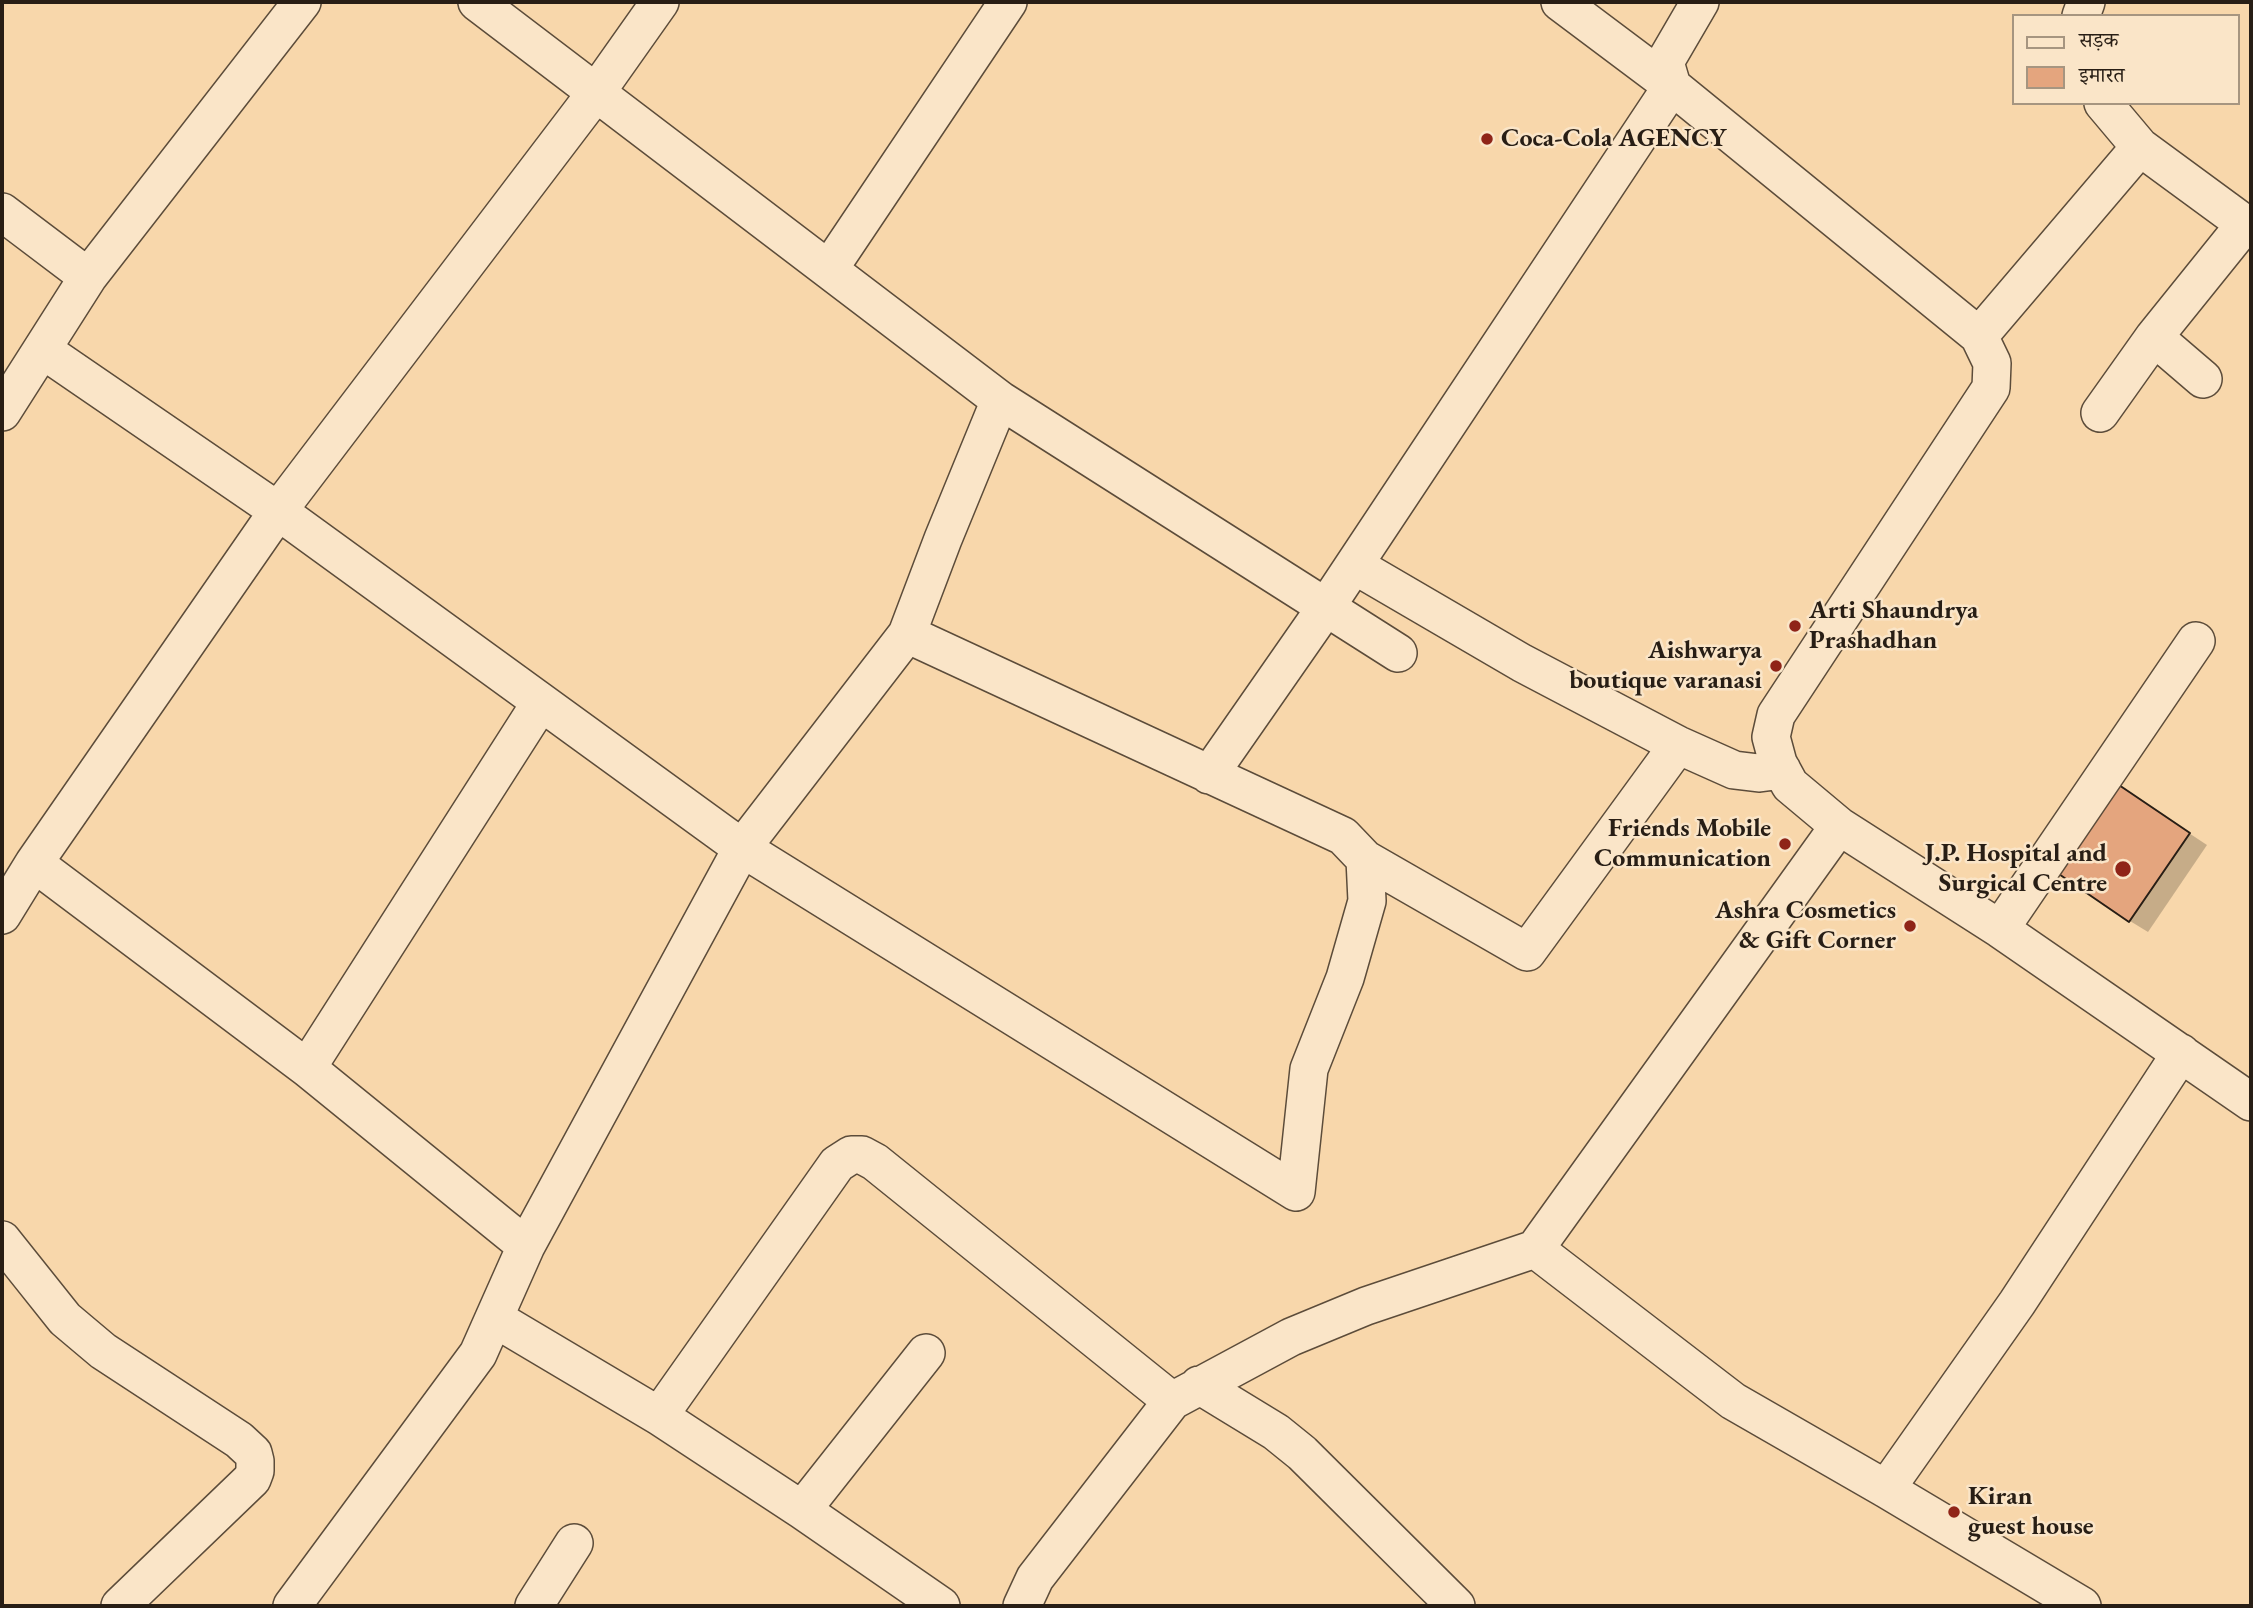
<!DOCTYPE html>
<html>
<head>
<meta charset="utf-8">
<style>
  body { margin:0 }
  #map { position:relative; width:2253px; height:1608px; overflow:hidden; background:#f8d7ab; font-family:"EB Garamond","Noto Serif Devanagari",serif }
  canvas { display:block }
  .frame { position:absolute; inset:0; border:4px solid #281e15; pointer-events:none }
  .legend { position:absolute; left:2012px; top:14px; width:228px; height:91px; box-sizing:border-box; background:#fae5c8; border:2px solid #a69580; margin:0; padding:9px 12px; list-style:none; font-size:21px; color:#281e15 }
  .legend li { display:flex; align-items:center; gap:14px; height:35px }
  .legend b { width:35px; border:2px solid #a69580 }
</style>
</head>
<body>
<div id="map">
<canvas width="2253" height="1608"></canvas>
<div class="frame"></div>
<ul class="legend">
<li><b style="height:9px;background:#fae5c8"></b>सड़क</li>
<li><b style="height:19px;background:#e4a57e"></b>इमारत</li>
</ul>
</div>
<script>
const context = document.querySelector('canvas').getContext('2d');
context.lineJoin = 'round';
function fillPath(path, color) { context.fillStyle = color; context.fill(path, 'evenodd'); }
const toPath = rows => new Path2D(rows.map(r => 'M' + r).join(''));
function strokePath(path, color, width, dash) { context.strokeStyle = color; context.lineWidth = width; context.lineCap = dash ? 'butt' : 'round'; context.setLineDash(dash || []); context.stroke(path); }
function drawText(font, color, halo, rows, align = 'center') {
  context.font = font + ' "EB Garamond",serif'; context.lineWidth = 5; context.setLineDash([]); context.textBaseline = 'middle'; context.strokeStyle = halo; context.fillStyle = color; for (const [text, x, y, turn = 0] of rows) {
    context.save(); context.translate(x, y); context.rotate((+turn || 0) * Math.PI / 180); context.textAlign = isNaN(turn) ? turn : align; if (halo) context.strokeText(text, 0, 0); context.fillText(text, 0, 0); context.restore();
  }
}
fillPath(toPath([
  [2113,783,2207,845,2148,932,2130,921]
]), '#0003');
const building = toPath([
  [2113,781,2190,833,2129,922,2053,870,2113,781]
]);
fillPath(building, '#e4a57e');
strokePath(building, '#281e15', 2);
const street = toPath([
  [1560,2,1672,86,1979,336,1992,363,1991,388,1776,715,1771,737,1778,763,1790,785,1839,826,2000,929,2251,1102],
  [2081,16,2086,2],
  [2140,147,2245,224,2251,226],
  [2,212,88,277],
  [829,269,1008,2],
  [1979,336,2140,147,2103,103],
  [2154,337,2203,379],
  [43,350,278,511,742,848,1296,1192,1309,1069,1345,978,1367,901,1365,859,1343,836,907,634],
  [1000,400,1398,653],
  [2,412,88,277,302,2],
  [2100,413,2154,337,2245,224],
  [1354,565,1522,663,1678,745,1734,770,1759,773,1782,770],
  [1209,775,1326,607,1672,86,1665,62,1700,2],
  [1365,859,1527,952,1678,745],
  [34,863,307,1068,526,1246],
  [2,915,34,863,278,511,595,94,660,2],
  [2000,929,2196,641],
  [307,1068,541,702],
  [2,1240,65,1319,103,1351,239,1440,253,1453,255,1461,255,1471,252,1479,120,1606],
  [1535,1249,1733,1401,1886,1489,2082,1606],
  [494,1318,659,1416,802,1510,941,1606],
  [1199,1385,1276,1432,1302,1453,1456,1606],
  [659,1416,837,1164,851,1155,862,1155,875,1162,1172,1401],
  [1886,1489,2017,1303,2181,1053],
  [802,1510,926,1353],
  [292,1606,478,1354,526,1246,742,848,907,634,943,539,1000,400,477,2],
  [534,1606,574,1543],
  [1022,1606,1035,1578,1172,1401,1291,1337,1366,1306,1535,1249,1839,826]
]);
strokePath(street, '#5c4c3a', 40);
strokePath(street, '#fae5c8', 37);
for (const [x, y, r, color] of [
  [1487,139,7,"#8f2418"],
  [1795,626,7,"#8f2418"],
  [1776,666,7,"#8f2418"],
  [1785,844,7,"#8f2418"],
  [2123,869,9,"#8f2418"],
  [1910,926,7,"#8f2418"],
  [1954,1512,7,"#8f2418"]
]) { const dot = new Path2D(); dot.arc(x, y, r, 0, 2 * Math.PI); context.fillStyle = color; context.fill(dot); strokePath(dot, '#fae5c8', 2.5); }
drawText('bold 26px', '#281e15', '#fae5c8', [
  ["Coca-Cola AGENCY",1501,139,"left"],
  ["Arti Shaundrya",1809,611,"left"],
  ["Prashadhan",1809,641,"left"],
  ["Aishwarya",1762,651],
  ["boutique varanasi",1762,681],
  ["Friends Mobile",1771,829],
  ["Communication",1771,859],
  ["J.P. Hospital and",2107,854],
  ["Surgical Centre",2107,884],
  ["Ashra Cosmetics",1896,911],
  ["& Gift Corner",1896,941],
  ["Kiran",1968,1497,"left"],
  ["guest house",1968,1527,"left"]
], 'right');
</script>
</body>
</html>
